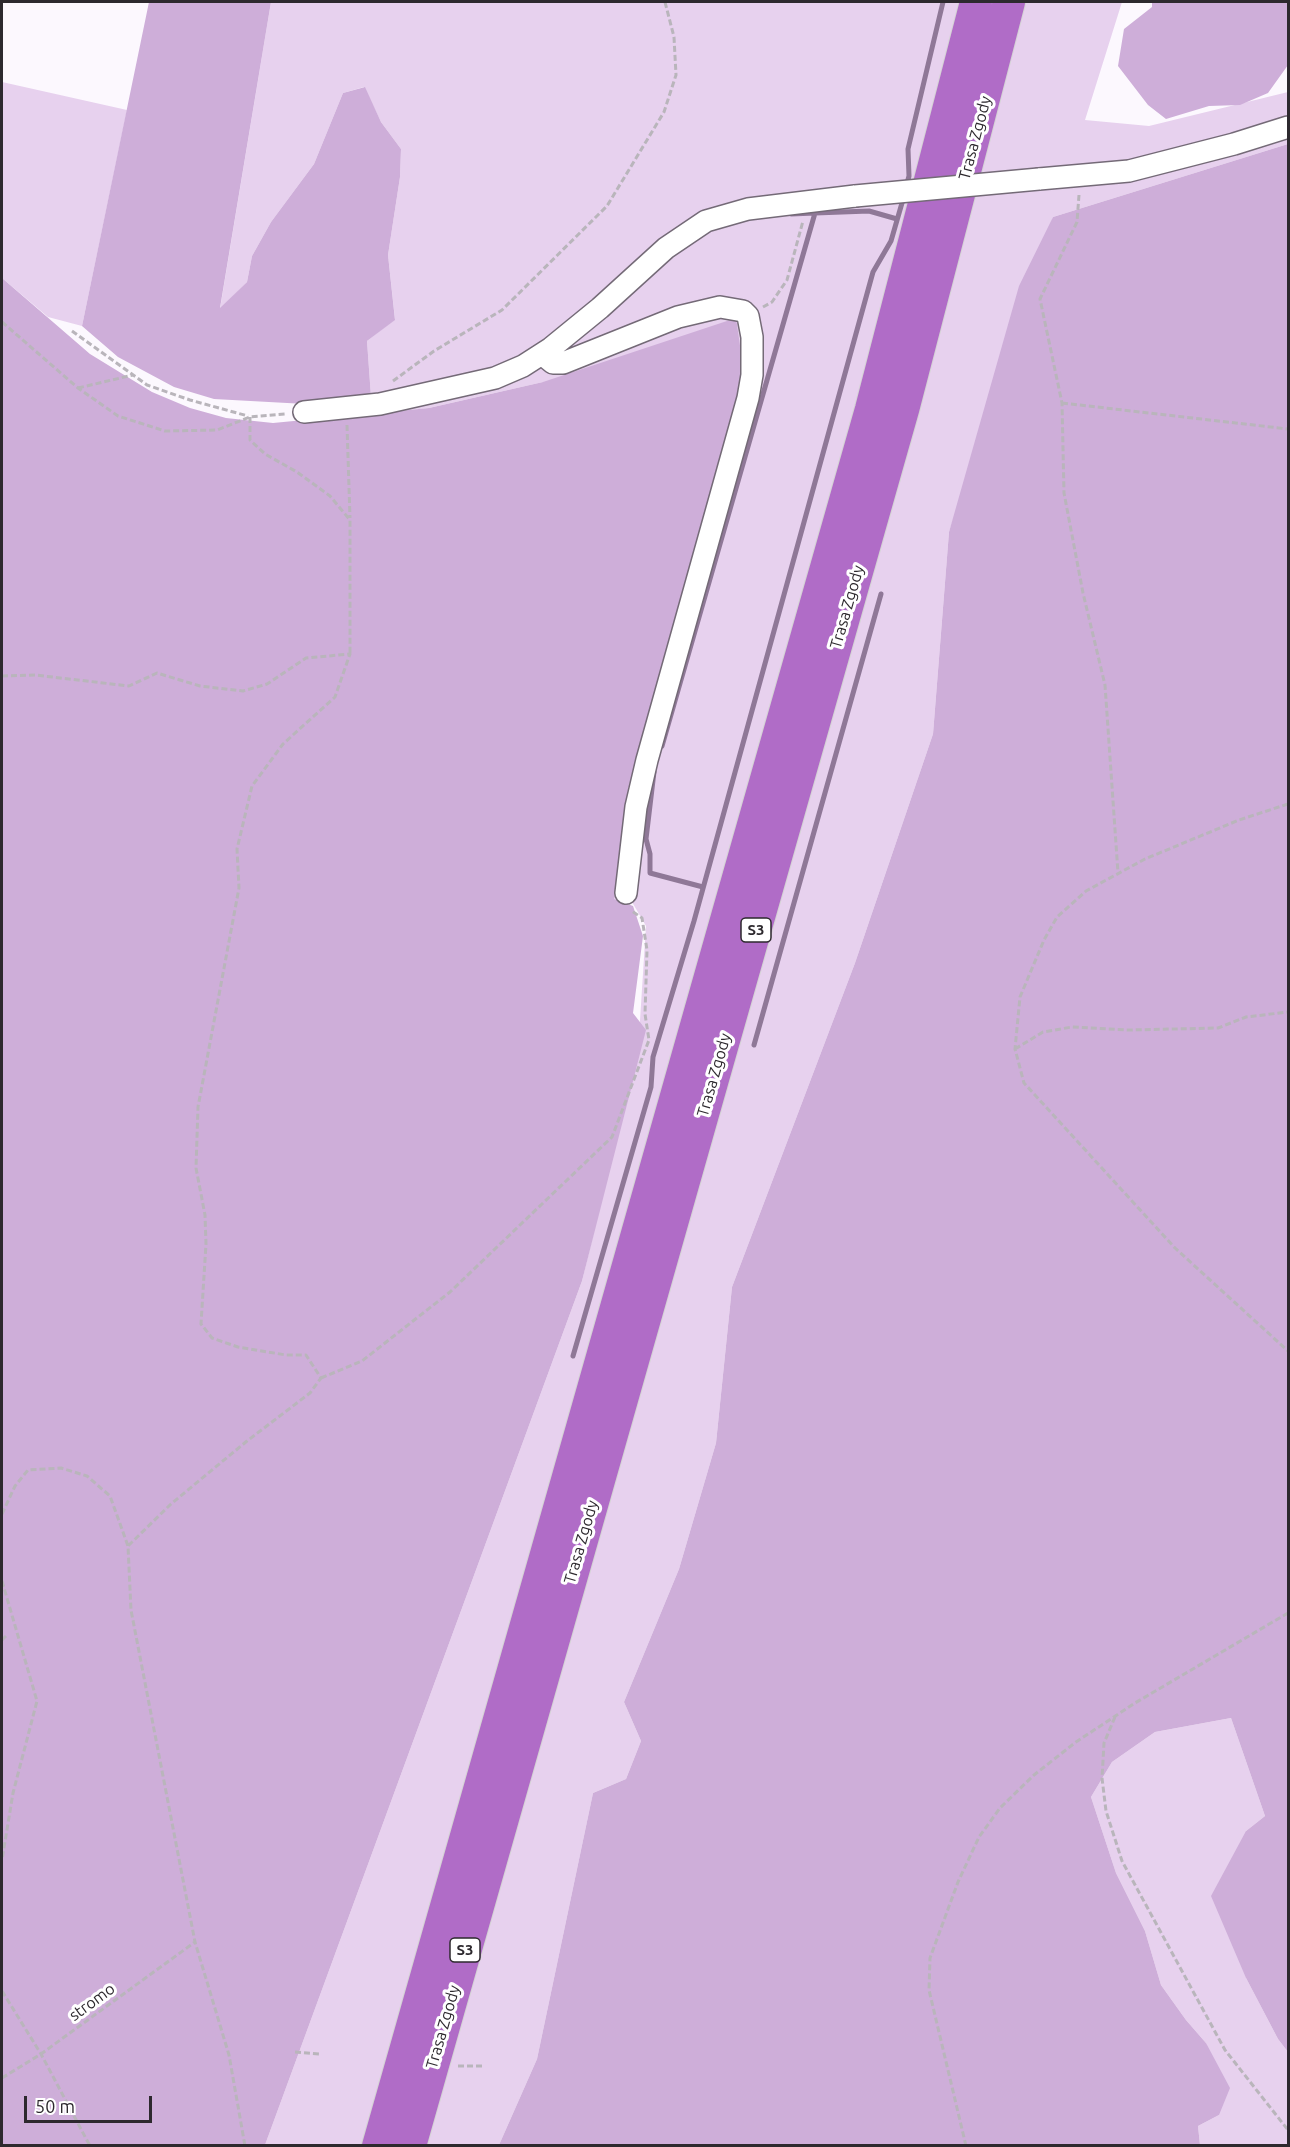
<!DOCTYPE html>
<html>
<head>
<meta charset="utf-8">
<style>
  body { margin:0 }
  #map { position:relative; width:1290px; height:2147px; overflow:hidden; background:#fcf8fe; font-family:Ubuntu,sans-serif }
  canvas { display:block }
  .frame { position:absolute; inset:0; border:3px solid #2d292e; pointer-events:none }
  .scale { position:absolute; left:24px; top:2096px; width:128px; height:27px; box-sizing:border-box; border:3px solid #2d292e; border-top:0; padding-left:8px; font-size:18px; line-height:21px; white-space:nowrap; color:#2d292e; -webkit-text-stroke:4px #fff; paint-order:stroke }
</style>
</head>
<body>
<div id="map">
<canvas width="1290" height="2147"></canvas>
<div class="frame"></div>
<div class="scale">50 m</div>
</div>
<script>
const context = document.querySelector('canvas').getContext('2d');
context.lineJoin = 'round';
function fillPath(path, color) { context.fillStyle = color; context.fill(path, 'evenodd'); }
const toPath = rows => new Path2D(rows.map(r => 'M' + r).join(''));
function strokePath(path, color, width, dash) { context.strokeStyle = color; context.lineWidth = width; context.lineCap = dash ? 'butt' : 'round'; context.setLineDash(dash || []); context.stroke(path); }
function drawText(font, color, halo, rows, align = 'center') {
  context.font = font + ' Ubuntu,sans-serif'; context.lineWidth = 6; context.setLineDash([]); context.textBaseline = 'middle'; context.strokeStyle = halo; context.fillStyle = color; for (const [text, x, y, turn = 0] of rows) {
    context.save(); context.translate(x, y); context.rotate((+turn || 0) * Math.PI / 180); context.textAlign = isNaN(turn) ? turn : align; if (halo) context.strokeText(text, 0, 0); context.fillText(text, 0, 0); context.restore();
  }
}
fillPath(toPath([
  [271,2,1122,2,1085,120,1149,126,1288,92,1288,144,1053,217,949,532,933,734,855,963,732,1287,716,1443,679,1569,624,1702,641,1741,626,1779,593,1793,537,2059,499,2145,265,2145,582,1281,638,1052,646,926,632,902,613,900,629,790,670,643,543,382,429,408,402,411,400,400,371,397,367,341,395,319,388,255,400,177,401,149,381,122,364,87,343,93,314,164,271,222,252,256,247,282,220,309],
  [2,82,127,110,82,326,48,317,2,278],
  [1231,1718,1265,1816,1246,1831,1246,1978,1278,2039,1288,2052,1288,2145,1200,2145,1198,2126,1219,2115,1206,2043,1186,2020,1161,1985,1145,1931,1116,1873,1091,1797,1112,1762,1155,1732]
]), '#e7d1ee');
fillPath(toPath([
  [149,2,271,2,220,308,247,282,252,256,271,222,314,164,343,93,365,87,381,122,401,149,400,177,388,255,395,320,367,341,371,397,342,406,214,399,174,387,118,357,82,326],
  [1152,2,1288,2,1288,65,1268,93,1240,105,1209,106,1166,119,1148,105,1118,66,1124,29,1152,7],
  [1288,144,1288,2052,1278,2039,1246,1978,1211,1896,1246,1831,1265,1816,1231,1718,1155,1732,1112,1762,1091,1797,1116,1873,1145,1931,1161,1985,1186,2020,1206,2043,1230,2088,1219,2115,1198,2126,1200,2145,499,2145,537,2059,593,1793,626,1779,641,1741,624,1702,679,1569,716,1443,732,1287,855,963,933,734,949,532,1019,286,1053,217],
  [2,278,90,354,152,392,190,408,226,418,273,423,429,408,543,382,736,318,745,380,628,790,614,899,633,906,643,936,633,1013,646,1030,582,1281,265,2145,2,2145]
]), '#ceaed9');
strokePath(toPath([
  [906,187,909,176,908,149,943,2],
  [791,214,815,213],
  [662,746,815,213,869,211,897,219],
  [654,772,646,839,650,854,650,873,703,887],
  [754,1045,881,594],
  [573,1356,651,1087,653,1057,694,921,873,272,891,241,904,196]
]), '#8f7897', 5);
const minor = toPath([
  [1039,179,1129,171,1234,144,1288,127],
  [542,354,553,363,563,363,678,317,720,307,743,311,748,316,752,337,752,375,748,398,647,760,636,807,626,893],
  [304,412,380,404,495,378,523,366,551,348,600,308,666,248,706,221,748,209,855,196]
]);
const highway = toPath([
  [378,2146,871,409,976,2],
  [410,2146,903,410,1009,2]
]);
strokePath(minor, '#746a77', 24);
strokePath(highway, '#d5d4d5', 34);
strokePath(toPath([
  [1079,195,1077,222,1040,299,1062,403,1064,493,1083,593,1105,685,1118,873],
  [763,307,772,302,787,280,803,221],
  [2,322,78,388,118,416,165,431,217,430,250,417,285,414],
  [72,331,147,385,190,400,248,416],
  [393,381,434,351,502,310,607,206,664,112,676,75,674,37,665,2],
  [78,388,133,375],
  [1062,403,1288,429],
  [250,417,250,440,265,454,297,472,330,496,350,520,350,654],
  [347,425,350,518],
  [2,676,35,675,129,686,157,673,200,686,243,691,267,684,306,658,350,654,335,697,283,744,252,786,237,849,239,888,198,1107,196,1168,205,1215,206,1244,201,1324,212,1338,238,1347,286,1355,306,1355,321,1378,310,1393,247,1441,171,1504,128,1546,131,1610,195,1942,229,2055,245,2146],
  [1288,804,1239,820,1145,859,1086,891,1057,917,1044,940,1020,997,1015,1049,1024,1083,1175,1248,1288,1351],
  [1015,1049,1043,1032,1072,1027,1128,1030,1218,1028,1246,1017,1288,1012],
  [321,1378,362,1361,450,1292,612,1137,649,1040,645,1014,647,950,642,918,632,911],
  [2,1514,15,1486,28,1470,61,1468,87,1476,110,1496,128,1546],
  [2,1581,37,1701,13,1793,2,1860],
  [2,1640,6,1636],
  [1115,1717,1104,1743,1102,1778,1106,1811,1122,1861,1225,2050,1288,2130],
  [2,1991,41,2054,90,2146],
  [295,2052,319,2054],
  [458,2066,483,2066],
  [2,2078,41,2054,195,1942],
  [966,2146,929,1990,930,1958,958,1882,979,1837,1000,1808,1034,1775,1076,1742,1135,1703,1288,1613]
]), '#b9b5bb', 3, [6, 3]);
strokePath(minor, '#fff', 21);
strokePath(highway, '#b06cc7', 32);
const minorBridge = toPath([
  [855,196,1039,179]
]);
strokePath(minorBridge, '#746a77', 24, []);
strokePath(minorBridge, '#fff', 21);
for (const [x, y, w] of [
  [756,930,30],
  [465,1950,30]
]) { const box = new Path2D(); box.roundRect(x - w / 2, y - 12, w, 24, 4.5); context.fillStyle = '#fff'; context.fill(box); strokePath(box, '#2d292e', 1.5); }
drawText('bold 15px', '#2d292e', null, [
  ["S3",756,930],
  ["S3",465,1950]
]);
drawText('16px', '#2d292e', '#fff', [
  ["Trasa Zgody",975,138,-75],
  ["Trasa Zgody",847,607,-74],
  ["Trasa Zgody",714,1075,-74],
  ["Trasa Zgody",581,1542,-74],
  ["stromo",92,2002,-36],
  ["Trasa Zgody",443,2027,-74]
]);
</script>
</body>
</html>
